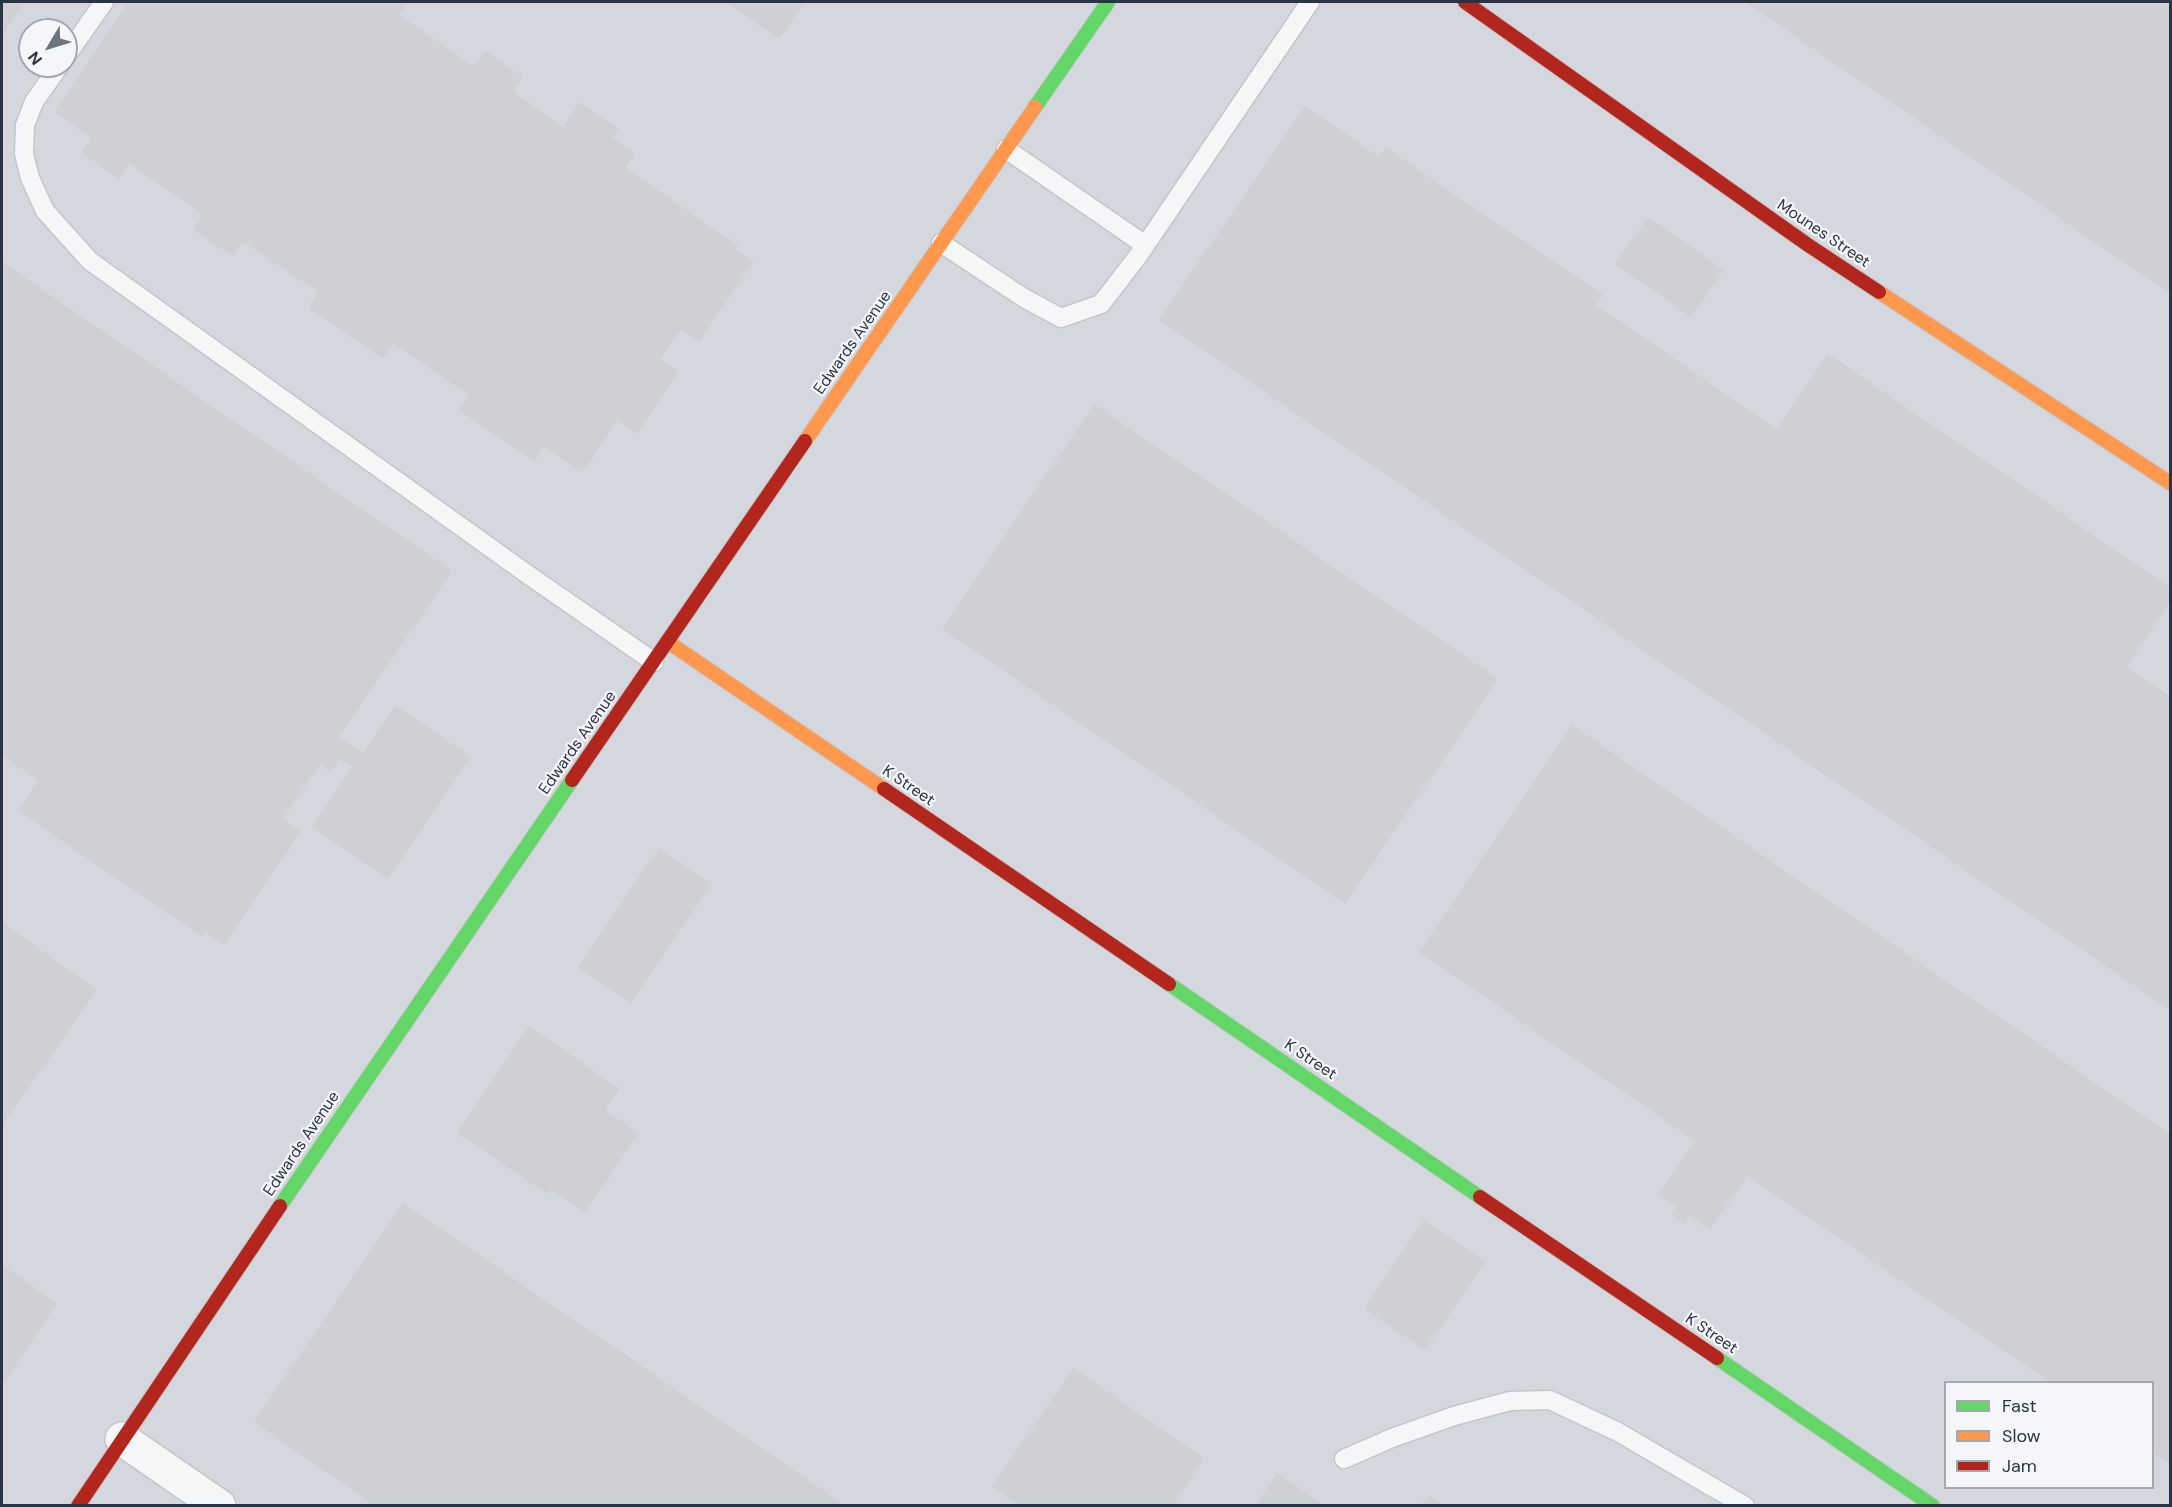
<!DOCTYPE html>
<html>
<head>
<meta charset="utf-8">
<style>
  body { margin:0 }
  #map { position:relative; width:2172px; height:1507px; overflow:hidden; background:#e6e8ea; font-family:"DM Sans",sans-serif }
  canvas { display:block }
  .frame { position:absolute; inset:0; border:3px solid #2b3445; pointer-events:none }
  .legend { position:absolute; left:1944px; top:1381px; width:210px; height:108px; box-sizing:border-box; background:#f4f6f9; border:2px solid #a4a8b1; margin:0; padding:8px 10px; list-style:none; font-size:18px; color:#2b3445 }
  .legend li { display:flex; align-items:center; gap:12px; height:30px }
  .legend b { width:30px; border:2px solid #a4a8b1 }
  .north { position:absolute; left:18px; top:18px; width:60px; height:60px; box-sizing:border-box; background:#f4f6f9; border:2px solid #a4a8b1; border-radius:50%; rotate:232deg; font-size:16px; font-weight:700; line-height:24px; text-align:center; color:#2b3445 }
  .north::after { content:''; display:block; margin:auto; width:21px; height:27px; background:#6c737f; clip-path:polygon(50% 0,100% 100%,50% 72%,0 100%) }
</style>
</head>
<body>
<div id="map">
<canvas width="2172" height="1507"></canvas>
<div class="frame"></div>
<ul class="legend">
<li><b style="height:8px;background:#63d668"></b>Fast</li>
<li><b style="height:8px;background:#ff974d"></b>Slow</li>
<li><b style="height:8px;background:#b3261e"></b>Jam</li>
</ul>
<div class="north">N</div>
</div>
<script>
const context = document.querySelector('canvas').getContext('2d');
context.lineJoin = 'round';
function fillPath(path, color) { context.fillStyle = color; context.fill(path, 'evenodd'); }
const toPath = rows => new Path2D(rows.map(r => 'M' + r).join(''));
function strokePath(path, color, width, dash) { context.strokeStyle = color; context.lineWidth = width; context.lineCap = dash ? 'butt' : 'round'; context.setLineDash(dash || []); context.stroke(path); }
function drawText(font, color, halo, rows, align = 'center') {
  context.font = font + ' "DM Sans",sans-serif'; context.lineWidth = 4.5; context.setLineDash([]); context.textBaseline = 'middle'; context.strokeStyle = halo; context.fillStyle = color; for (const [text, x, y, turn = 0] of rows) {
    context.save(); context.translate(x, y); context.rotate((+turn || 0) * Math.PI / 180); context.textAlign = isNaN(turn) ? turn : align; if (halo) context.strokeText(text, 0, 0); context.fillText(text, 0, 0); context.restore();
  }
}
fillPath(toPath([
  [2,2,2170,2,2170,1505,2,1505],
  [30,30,66,30,66,66,30,66],
  [1946,1382,2152,1382,2152,1488,1946,1488]
]), '#d4d7dd');
fillPath(toPath([
  [2,2,25,2,2,36],
  [128,2,408,2,399,15,474,66,485,51,523,77,514,90,518,95,563,127,580,102,619,128,612,138,635,154,625,168,738,245,736,249,754,261,699,342,681,329,660,359,679,372,637,434,618,420,582,473,544,447,534,461,459,410,469,395,393,344,383,359,308,308,318,292,242,241,232,256,193,230,203,215,129,163,119,179,81,152,91,138,54,112],
  [725,2,805,2,779,39],
  [1745,2,2170,2,2170,294],
  [1305,106,1379,157,1385,147,1603,295,1596,305,1777,429,1828,354,2170,587,2170,601,2126,667,2170,697,2170,1010,1159,320],
  [1648,217,1724,270,1691,317,1615,264],
  [2,262,452,571,339,737,363,753,395,705,471,757,388,879,312,827,352,767,340,759,330,772,320,764,283,819,301,831,224,945,205,932,202,937,18,811,38,781,2,755],
  [1094,404,1498,679,1345,904,942,629],
  [1572,725,2170,1134,2170,1465,2152,1452,2152,1382,2050,1382,1747,1176,1710,1230,1690,1216,1684,1224,1671,1215,1676,1207,1658,1195,1695,1141,1419,952],
  [659,848,712,884,631,1003,578,967],
  [2,922,97,990,2,1126],
  [529,1026,620,1089,605,1110,639,1133,585,1212,551,1189,547,1194,457,1133],
  [403,1203,846,1506,375,1506,254,1422],
  [1424,1220,1485,1262,1425,1350,1364,1309],
  [2,1265,57,1303,2,1385],
  [1073,1368,1204,1458,1172,1506,1019,1506,992,1487],
  [1277,1473,1326,1506,1255,1506],
  [1429,1495,1445,1506,1420,1506]
]), '#ced0d3');
const lane = toPath([
  [66,56,104,2],
  [59,66,34,102,25,125,24,154,30,178,45,211,90,261,527,574,654,662],
  [1006,149,1145,245],
  [941,243,1024,298,1061,318,1101,304,1138,256,1310,2],
  [1344,1459,1392,1438,1454,1416,1510,1401,1550,1400,1618,1432,1745,1506]
]);
const street = toPath([
  [122,1439,219,1506]
]);
const fast = toPath([
  [1035,107,1108,2],
  [1169,984,1480,1197],
  [280,1206,572,780],
  [1717,1358,1933,1506]
]);
const slow = toPath([
  [1879,292,2170,483],
  [805,441,1035,107],
  [668,642,884,789]
]);
const jam = toPath([
  [1465,2,1808,245,1879,292],
  [572,780,805,441],
  [884,789,1169,984],
  [1480,1197,1717,1358],
  [78,1506,280,1206]
]);
strokePath(lane, '#c4c6c8', 21);
strokePath(street, '#c4c6c8', 36);
strokePath(fast, '#c4c6c8', 16);
strokePath(slow, '#c4c6c8', 16);
strokePath(jam, '#c4c6c8', 16);
strokePath(lane, '#f5f6f7', 18);
strokePath(street, '#f5f6f7', 33);
strokePath(fast, '#63d668', 14);
strokePath(slow, '#ff974d', 14);
strokePath(jam, '#b3261e', 14);
drawText('16px', '#2b3445', '#f4f6f9', [
  ["Mounes Street",1823,234,34],
  ["Edwards Avenue",853,343,-55],
  ["Edwards Avenue",578,743,-55],
  ["K Street",908,786,34],
  ["K Street",1310,1060,34],
  ["Edwards Avenue",302,1144,-56],
  ["K Street",1711,1334,34]
]);
</script>
</body>
</html>
